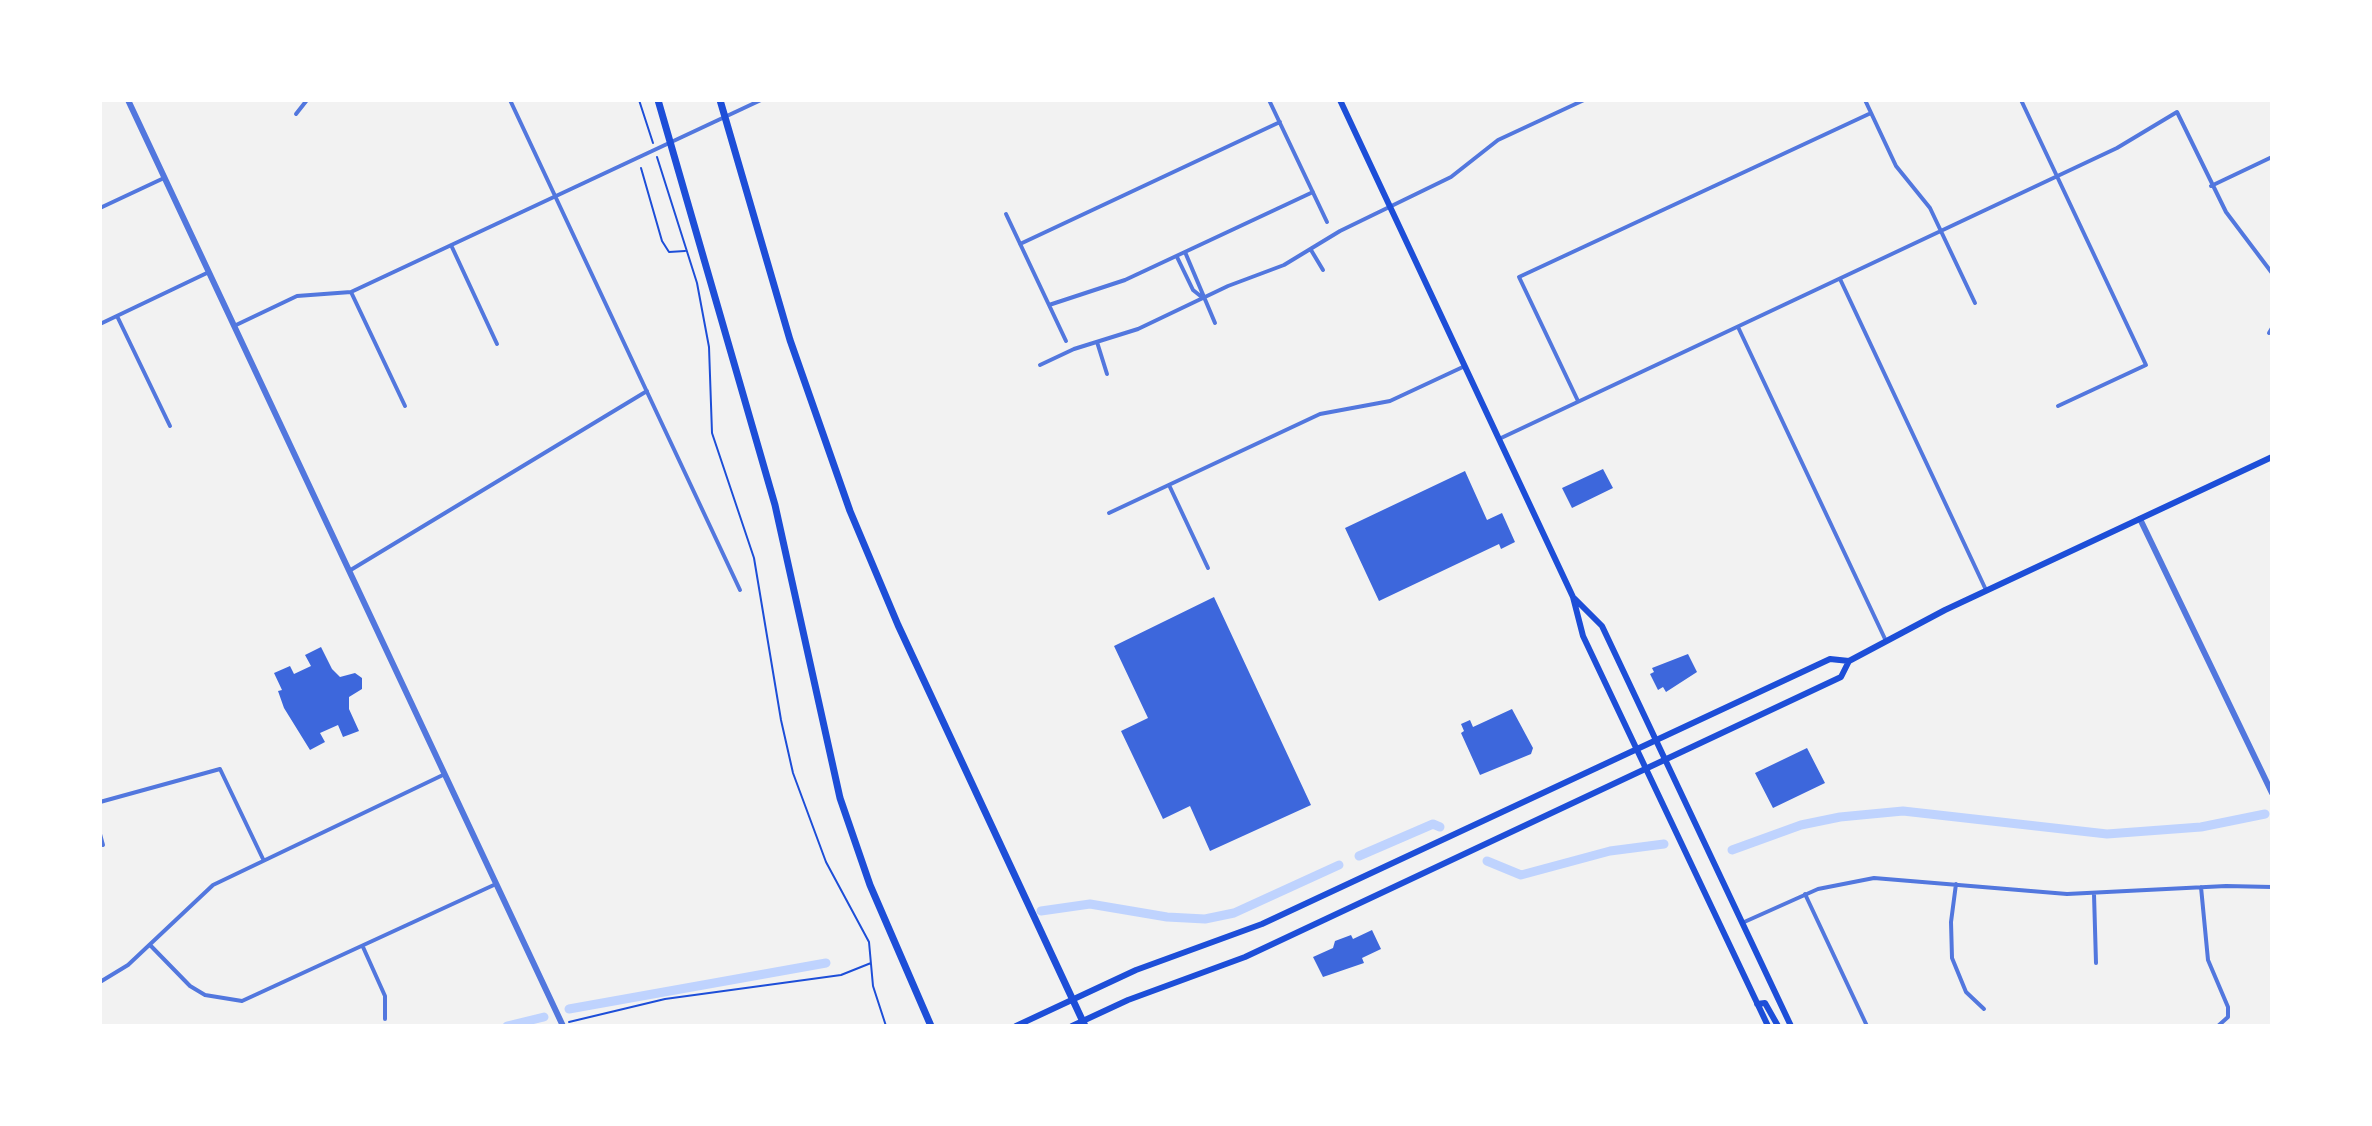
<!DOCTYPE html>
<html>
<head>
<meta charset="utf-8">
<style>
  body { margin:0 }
  #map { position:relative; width:2372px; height:1126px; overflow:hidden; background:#f2f2f2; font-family:"Times New Roman",serif }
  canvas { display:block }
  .frame { position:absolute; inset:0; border:102px solid #fff; pointer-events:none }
</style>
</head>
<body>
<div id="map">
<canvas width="2372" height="1126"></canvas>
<div class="frame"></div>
</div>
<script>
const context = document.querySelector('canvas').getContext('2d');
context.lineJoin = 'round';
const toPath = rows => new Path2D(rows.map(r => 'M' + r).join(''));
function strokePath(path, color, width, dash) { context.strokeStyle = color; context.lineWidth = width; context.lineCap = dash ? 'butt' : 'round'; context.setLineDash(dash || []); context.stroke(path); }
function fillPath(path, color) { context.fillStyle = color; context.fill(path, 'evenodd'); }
strokePath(toPath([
  [1732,850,1801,825,1840,817,1903,811,2107,834,2201,827,2265,814],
  [1359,856,1433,824,1440,827],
  [1487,861,1521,875,1610,851,1664,844],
  [1041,911,1090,904,1167,917,1205,919,1234,913,1339,865],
  [569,1009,826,963],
  [507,1026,544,1017]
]), '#bfd3fe', 9);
fillPath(toPath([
  [1603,469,1613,488,1572,508,1562,488],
  [1465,471,1487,520,1502,513,1515,542,1501,549,1499,544,1379,601,1345,528],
  [1214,597,1311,805,1210,851,1190,806,1163,819,1121,731,1148,718,1114,646],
  [321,647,332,669,340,677,355,673,362,678,362,689,349,697,349,709,359,731,343,737,338,725,320,733,325,742,310,750,284,708,278,691,282,690,274,673,290,666,294,674,311,666,305,655],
  [1688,654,1697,672,1666,692,1663,687,1658,690,1650,674,1654,672,1652,668],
  [1512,709,1533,748,1531,754,1480,775,1461,733,1464,731,1461,724,1470,720,1473,727],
  [1807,748,1825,783,1773,808,1755,773],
  [1372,930,1381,949,1362,958,1364,963,1323,977,1313,957,1333,948,1335,941,1351,935,1353,939]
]), '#3d67dc');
strokePath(toPath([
  [639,100,653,143],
  [657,157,697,283,709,347,712,433,754,558,781,720,793,773,826,862,869,942,873,986,886,1026],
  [641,168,662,241,669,252,685,251],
  [569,1022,665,999,841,975,871,963]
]), '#1d4ed8', 2);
strokePath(toPath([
  [510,100,740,590],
  [1269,100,1327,222],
  [1865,100,1896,166,1930,208,1975,303],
  [2021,100,2146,365,2058,406],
  [296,114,307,100],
  [2211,186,2272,157],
  [100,208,164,178],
  [1006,214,1066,341],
  [1020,244,1280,122],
  [451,245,497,344],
  [1311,250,1323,270],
  [1185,252,1215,323],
  [1177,257,1193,290,1203,298],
  [1840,279,1986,590],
  [351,292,405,406],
  [1049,305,1125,280,1313,192],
  [117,316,170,426],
  [100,324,209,272],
  [234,326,297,296,351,292,761,100],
  [1738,327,1886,641],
  [2269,333,2272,328],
  [1097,342,1107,374],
  [1040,365,1074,349,1138,329,1228,286,1284,265,1340,231,1451,177,1498,140,1584,100],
  [1578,401,1519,277,1871,113],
  [1499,439,2117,148,2177,112,2226,212,2272,273],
  [1169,485,1208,568],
  [1109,513,1320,414,1390,401,1465,366],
  [349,571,647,391],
  [100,802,220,769,263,859],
  [100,834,103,845],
  [1956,884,1951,922,1952,958,1966,992,1984,1009],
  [2201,887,2208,960,2228,1007,2228,1017,2218,1026],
  [1805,894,1867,1026],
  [2094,894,2096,963],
  [1742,923,1818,889,1874,878,2067,894,2226,886,2272,887],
  [150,945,190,986,205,995,242,1001,496,884],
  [363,947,385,996,385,1019],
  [100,982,128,965,213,885,445,774]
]), '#5277de', 4);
strokePath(toPath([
  [128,100,563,1026],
  [2140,519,2272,793]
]), '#5277de', 6);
strokePath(toPath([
  [1340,100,1573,597,1583,636,1768,1026],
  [1575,599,1602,626,1791,1026],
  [1757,1004,1765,1003,1778,1026],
  [1016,1026,1136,970,1262,924,1830,659,1849,661],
  [1072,1026,1128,1000,1245,957,1841,677,1849,661,1945,610,2272,457]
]), '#1d4ed8', 6);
strokePath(toPath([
  [658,100,775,505,840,798,870,885,931,1026],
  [720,100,790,340,850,511,898,625,1085,1026]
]), '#1d4ed8', 7);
</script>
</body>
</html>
